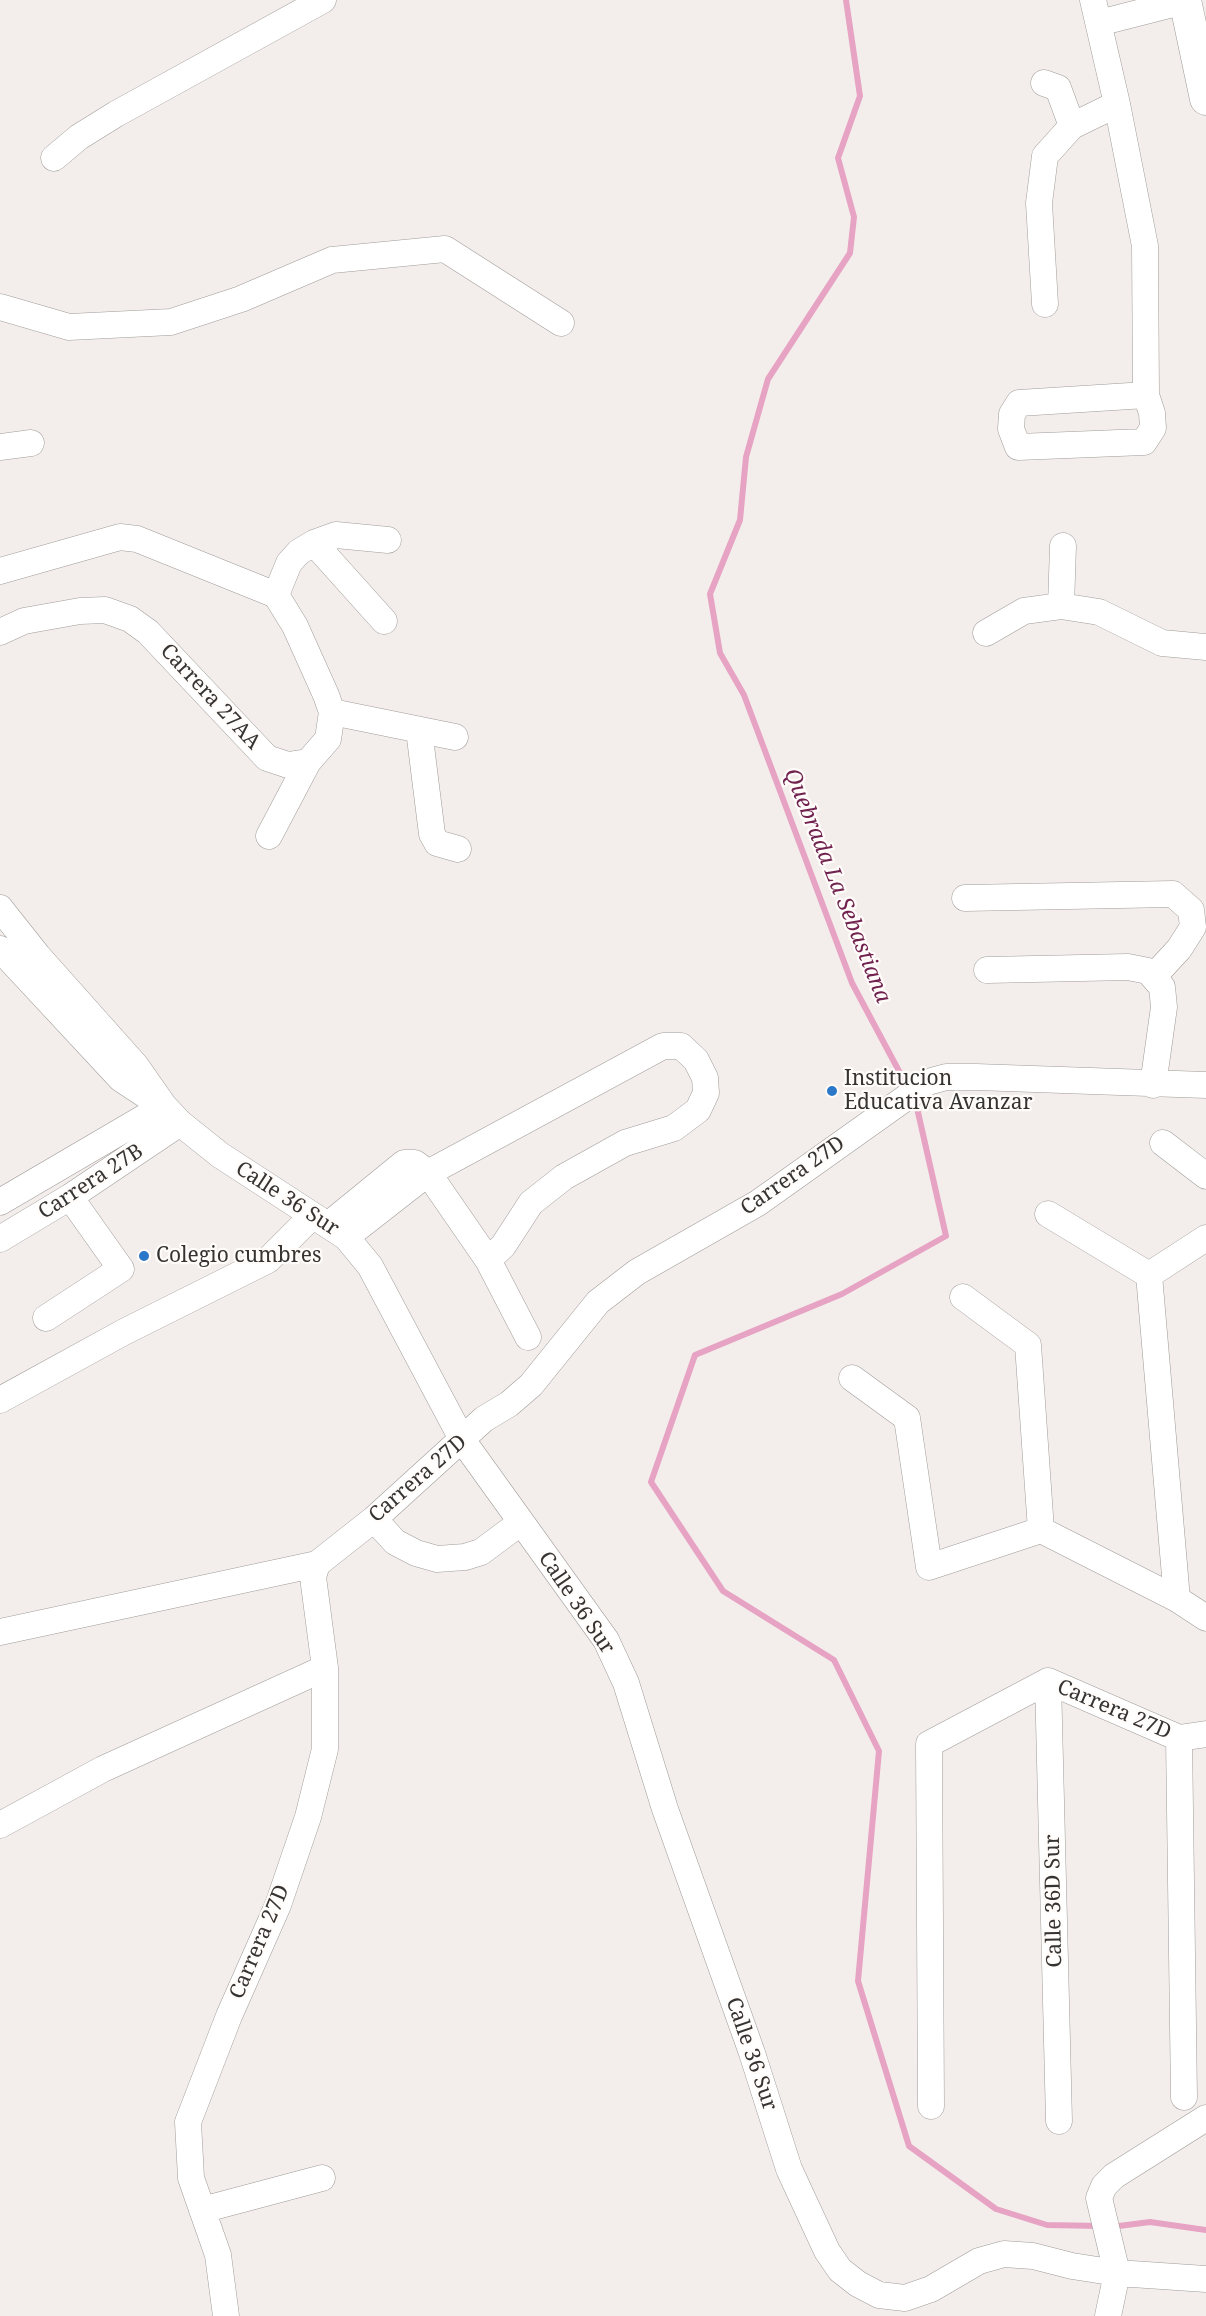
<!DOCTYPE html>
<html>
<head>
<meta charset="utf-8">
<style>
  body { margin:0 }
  canvas { display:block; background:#f3eeeb }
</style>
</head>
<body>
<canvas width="1206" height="2316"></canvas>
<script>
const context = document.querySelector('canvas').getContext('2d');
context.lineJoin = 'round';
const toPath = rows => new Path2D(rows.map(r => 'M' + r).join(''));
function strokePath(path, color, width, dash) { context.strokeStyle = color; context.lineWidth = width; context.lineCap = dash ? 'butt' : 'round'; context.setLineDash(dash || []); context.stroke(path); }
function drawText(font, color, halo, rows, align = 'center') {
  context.font = font + ' "Noto Serif",serif'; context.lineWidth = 4.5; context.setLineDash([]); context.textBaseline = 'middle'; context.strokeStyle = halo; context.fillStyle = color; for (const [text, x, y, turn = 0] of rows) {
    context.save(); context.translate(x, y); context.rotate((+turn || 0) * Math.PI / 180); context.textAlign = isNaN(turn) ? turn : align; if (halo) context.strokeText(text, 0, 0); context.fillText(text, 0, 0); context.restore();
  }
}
strokePath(toPath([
  [846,0,860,96,838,158,854,217,850,253,768,379,746,457,740,520,710,594,720,653,744,695,852,983,908,1088],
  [915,1099,946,1236,842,1294,695,1355,651,1482,723,1591,834,1660,879,1751,858,1981,909,2146,996,2209,1047,2225,1101,2226],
  [1111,2227,1150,2222,1206,2230]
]), '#e7a3c3', 6);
const minor = toPath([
  [1093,0,1117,104,1145,246,1146,395,1152,413,1153,428,1144,442,1018,447,1011,429,1012,414,1019,403,1146,395],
  [1099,23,1185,1],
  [1044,83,1058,88,1072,126],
  [54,158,79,137,116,114,323,0],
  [1045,304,1039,203,1045,156,1072,126,1117,104],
  [0,307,69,327,171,322,241,299,332,260,445,249,561,323],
  [0,447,31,443],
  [314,543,384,621],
  [0,571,120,537,137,539,276,595,295,626,326,695,332,712,328,739,308,762,288,765,267,758,148,632,130,619,105,610,80,611,24,621,0,632],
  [276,595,289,563,299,552,314,543,336,535,388,540],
  [1061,606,1063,546],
  [986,633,1024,611,1061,606,1099,612,1162,643,1206,647],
  [332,712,455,737],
  [419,730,432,834,437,843,458,849],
  [269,836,308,762],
  [965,898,1173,894,1191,910,1193,927,1179,949,1154,976],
  [0,908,38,956,136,1066,164,1106,180,1123,220,1155,346,1237,370,1266,463,1441,606,1640,626,1683,665,1809,752,2053,789,2169,827,2251,840,2270,858,2284,879,2295,905,2298,931,2289,979,2261,1004,2254,1033,2256,1072,2266,1117,2273,1206,2279],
  [0,949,121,1079,153,1100],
  [987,970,1128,967,1148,971,1162,987,1164,1007,1153,1085],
  [1163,1143,1206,1176],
  [0,1202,164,1106],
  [1048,1214,1149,1275],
  [328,1225,404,1163,415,1163,428,1173,488,1260,528,1337],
  [346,1237,428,1173,663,1046,681,1046,696,1060,705,1078,706,1093,698,1110,674,1128,625,1143,564,1177,531,1203,503,1246,488,1260],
  [0,1239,70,1197,180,1123],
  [963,1297,1028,1345,1041,1530],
  [46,1318,121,1269,70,1197],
  [852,1378,907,1418,929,1567,1041,1530,1177,1599,1206,1618],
  [0,1400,124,1332,268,1260,312,1216],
  [374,1519,395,1542,416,1553,437,1559,465,1557,481,1552,520,1523],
  [1177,1599,1149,1275,1206,1238],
  [0,1632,317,1564],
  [1048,1681,1059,2121],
  [1179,1738,1184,2097],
  [0,1825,103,1769,325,1668],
  [931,2106,929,1744,1048,1681,1179,1738,1206,1734],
  [202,2210,322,2178],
  [226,2316,218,2255,191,2178,188,2122,229,2016,278,1905,308,1817,325,1749,325,1668,313,1577,317,1564,374,1519,484,1419,509,1404,531,1385,598,1302,637,1272,758,1203,928,1082,946,1077,976,1077,1206,1085],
  [1108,2316,1117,2273,1099,2198,1104,2186,1114,2176,1206,2118]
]);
const major = toPath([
  [1185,0,1206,99]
]);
strokePath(minor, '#a09c99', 27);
strokePath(major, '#a09c99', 33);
strokePath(minor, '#fff', 26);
strokePath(major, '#fff', 32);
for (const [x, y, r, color] of [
  [832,1091,6,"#2b78c8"],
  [144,1256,6,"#2b78c8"]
]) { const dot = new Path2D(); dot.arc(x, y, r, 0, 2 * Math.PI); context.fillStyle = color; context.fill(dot); strokePath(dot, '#fffcfa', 2); }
drawText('21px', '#363433', '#fffcfa', [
  ["Carrera 27AA",210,697,47],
  ["Carrera 27D",793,1176,-35],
  ["Carrera 27B",91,1182,-33],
  ["Calle 36 Sur",287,1199,33],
  ["Carrera 27D",418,1479,-41],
  ["Calle 36 Sur",576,1603,56],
  ["Carrera 27D",1114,1710,23],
  ["Calle 36D Sur",1054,1901,-91],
  ["Carrera 27D",260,1942,-67],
  ["Calle 36 Sur",751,2054,71]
]);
drawText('21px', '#363433', '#fffcfa', [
  ["Institucion",844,1079],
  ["Educativa Avanzar",844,1103],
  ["Colegio cumbres",156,1256]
], 'left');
drawText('italic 22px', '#71234f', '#fffcfa', [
  ["Quebrada La Sebastiana",837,886,68]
]);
</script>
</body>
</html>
